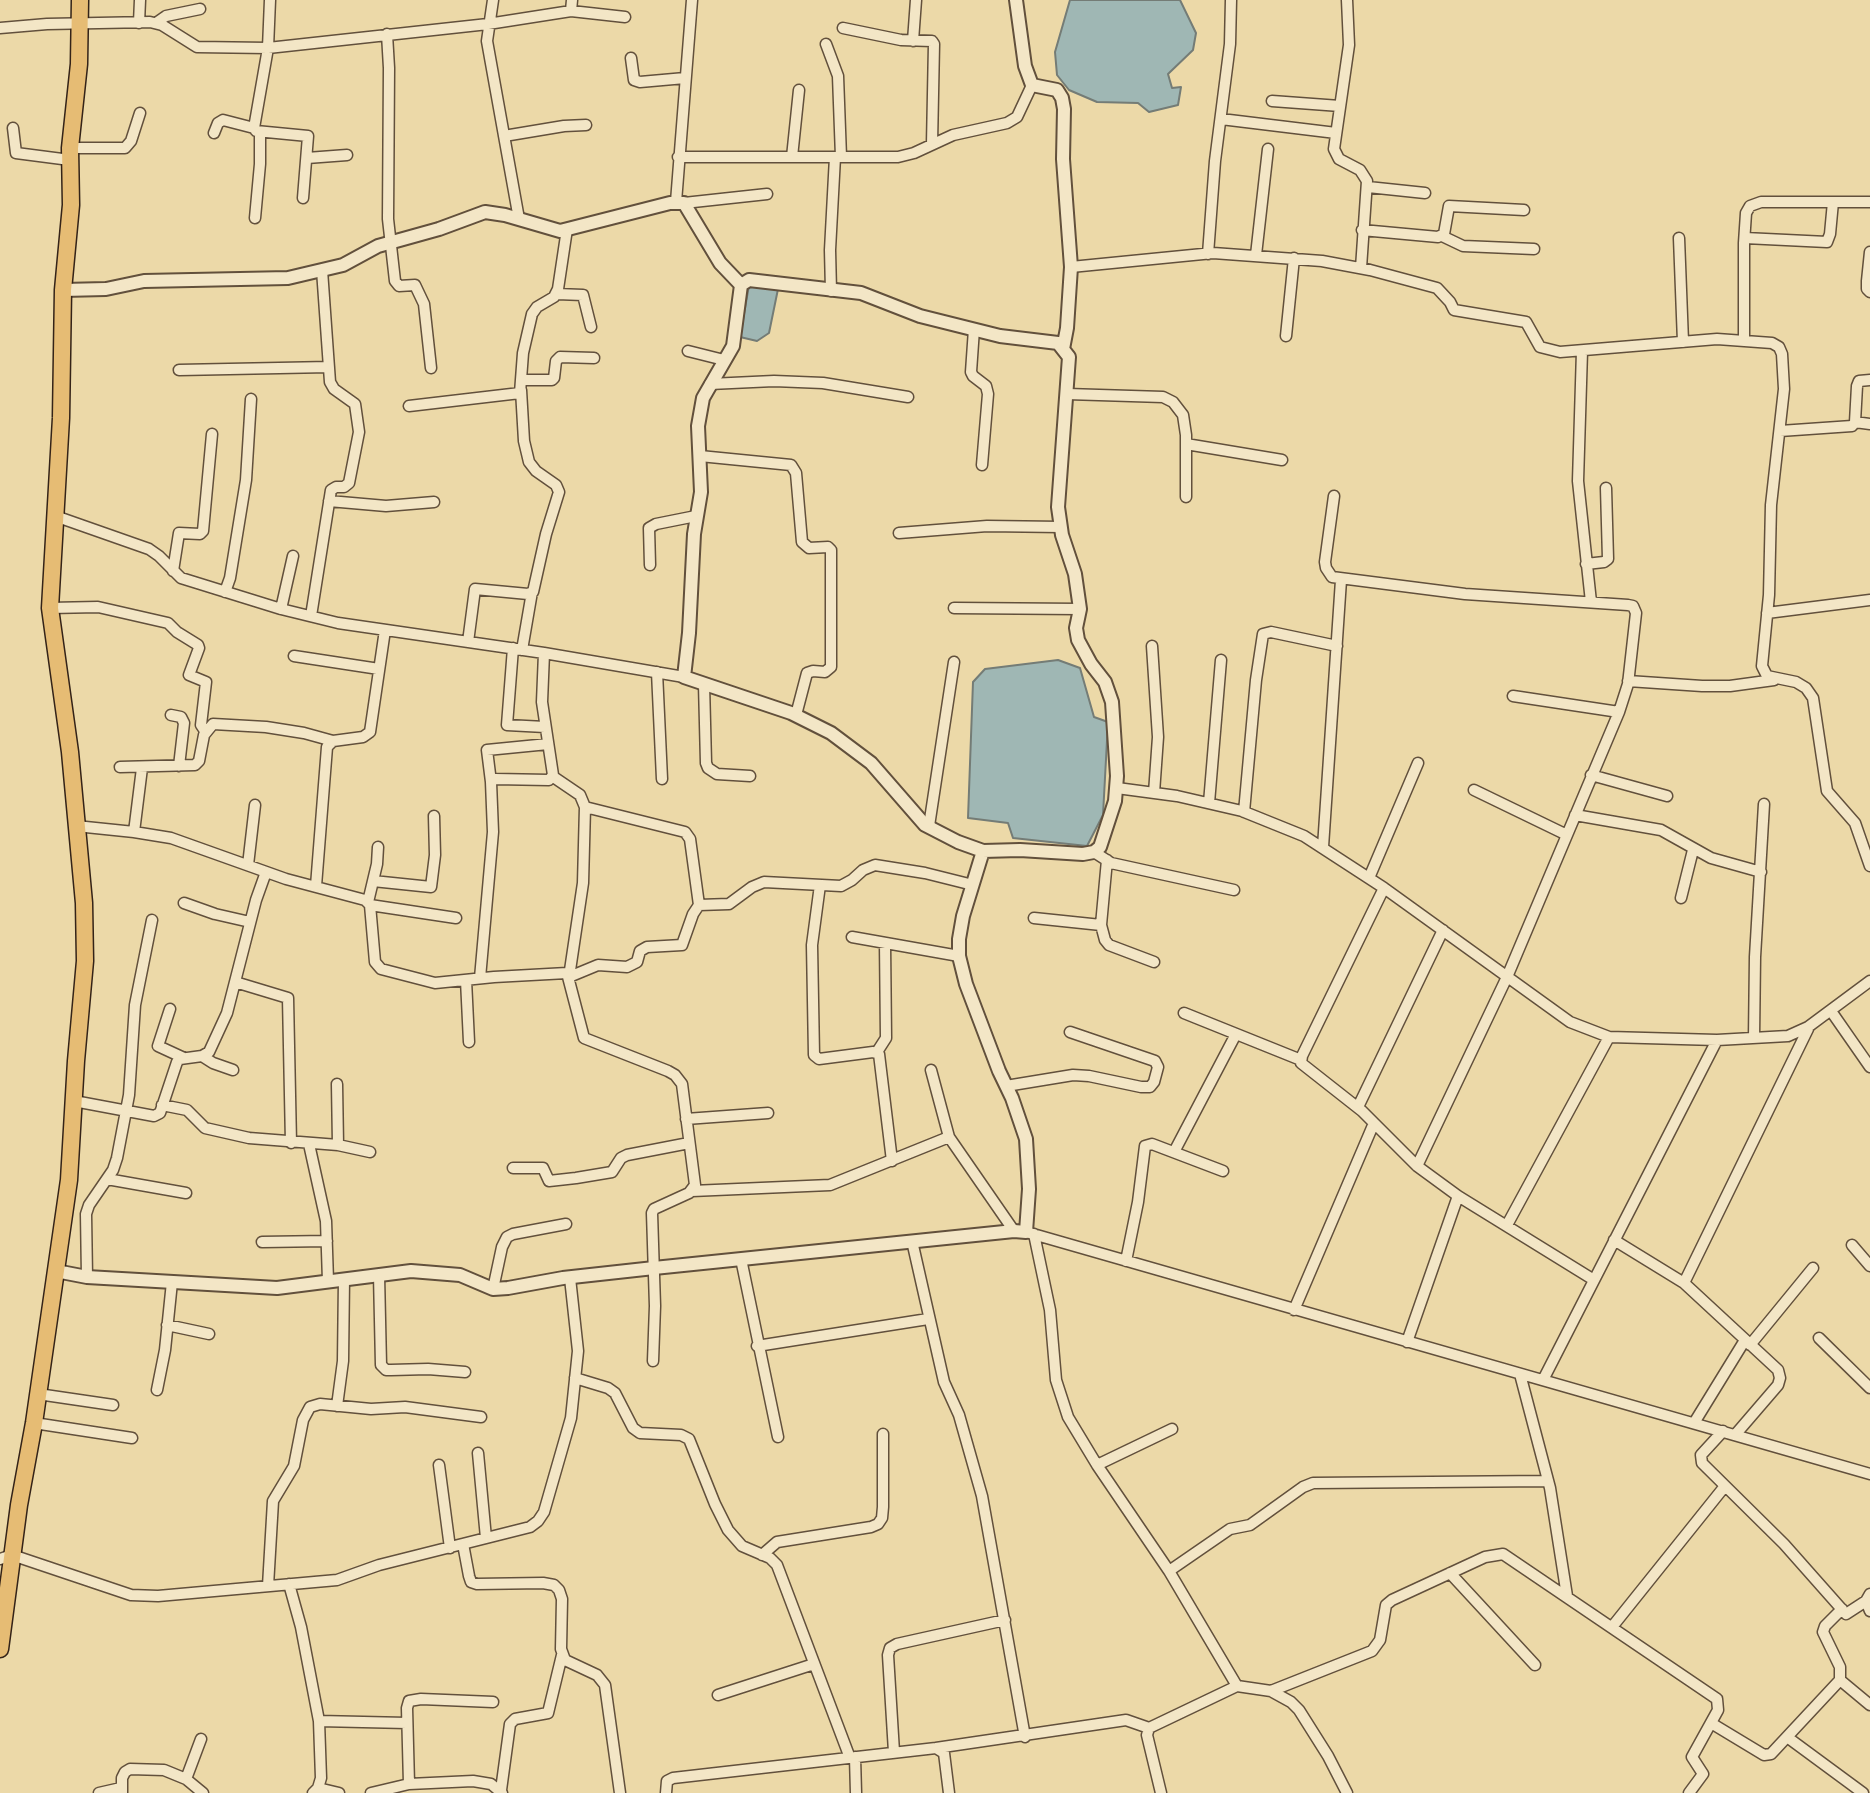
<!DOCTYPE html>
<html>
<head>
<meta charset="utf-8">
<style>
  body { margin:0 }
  canvas { display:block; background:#ecd9a8 }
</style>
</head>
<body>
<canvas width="1870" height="1793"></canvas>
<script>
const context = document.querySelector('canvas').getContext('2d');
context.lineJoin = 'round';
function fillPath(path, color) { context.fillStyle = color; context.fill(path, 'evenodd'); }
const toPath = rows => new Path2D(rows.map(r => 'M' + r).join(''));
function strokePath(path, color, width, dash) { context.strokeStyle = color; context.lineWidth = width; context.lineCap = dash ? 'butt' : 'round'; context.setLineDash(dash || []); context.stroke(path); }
const water = toPath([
  [1070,0,1180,0,1196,33,1193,50,1168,74,1172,88,1181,87,1178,105,1149,112,1138,103,1097,102,1069,90,1057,75,1055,52,1070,0],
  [749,285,778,289,769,333,757,341,740,337,749,285],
  [1058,660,1080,668,1094,717,1108,722,1103,815,1087,846,1013,838,1008,823,968,818,973,682,985,669,1058,660]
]);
fillPath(water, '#9fb7b4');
strokePath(water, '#747c76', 2);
const minor = toPath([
  [270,0,268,48,254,128,256,131,308,136,303,198],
  [493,0,487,41,519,219],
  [1347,0,1349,45,1334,149,1339,159,1360,170,1367,181,1361,268],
  [571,11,572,0],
  [139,23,140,0],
  [156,23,166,16,200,9],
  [0,28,47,24,150,22,162,25,197,47,268,48,488,24,571,11,625,17],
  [843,28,901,40,932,41,934,44,932,144],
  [387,34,389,68,388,219,395,281,399,286,415,285,424,304,431,368],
  [913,41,916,0],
  [826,44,838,76,841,157],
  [631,58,634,80,640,82,685,78],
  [1272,101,1340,106],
  [1221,119,1336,133],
  [13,128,16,153,70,160],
  [214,133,218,123,223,120,254,128],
  [504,136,564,126,586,125],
  [70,148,125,148,131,141,140,113],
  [678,157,898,157,914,153,953,135,1007,123,1017,117,1032,85],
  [792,157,799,90],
  [307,158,347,155],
  [1368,187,1425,193],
  [676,202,692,0],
  [684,203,767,194],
  [255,218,260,164,260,132],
  [1362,230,1438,237,1444,234,1449,206,1524,210],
  [1442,236,1463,246,1534,249],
  [1679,238,1683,342],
  [1745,238,1827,242,1830,234,1833,202],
  [1870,252,1867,281,1867,289,1870,292],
  [1208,254,1215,161,1230,44,1231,0],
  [1256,255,1268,149],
  [1071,267,1213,253,1322,261,1370,270,1437,288,1450,302,1454,310,1526,322,1540,347,1560,352,1717,339,1772,343,1779,347,1782,354,1784,389,1771,505,1769,595,1762,666,1767,676,1796,682,1806,688,1813,698,1827,791,1855,823,1870,866],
  [831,291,830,250,835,157],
  [557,294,583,295,591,327],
  [974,329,971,372,973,376,986,386,988,394,982,465],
  [1286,336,1294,258],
  [1744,341,1744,243,1746,213,1750,206,1761,202,1870,202],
  [688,351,724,360],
  [1582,351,1578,481,1591,602],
  [179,370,329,367],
  [522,380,552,380,554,378,556,361,560,357,594,358],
  [710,384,774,381,823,383,908,397],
  [1067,394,1163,397,1173,402,1183,415,1186,435,1186,497],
  [409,406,520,393,523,353,532,314,537,307,554,297,558,289,567,229],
  [1855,422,1870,424],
  [1780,431,1852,426,1855,422,1857,386,1859,381,1870,380],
  [1186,444,1282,460],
  [700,456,791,465,796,473,802,542,809,548,828,547,831,550,831,667,825,672,813,671,807,673,796,715],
  [1334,496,1325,562,1326,568,1332,577,1465,594,1628,605,1633,606,1636,613,1628,684,1619,712,1507,977,1417,1166],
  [329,501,386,506,434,502],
  [55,516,149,549,159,556,181,578,281,609,338,623,544,653,684,677],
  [899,533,987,526,1061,527],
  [1586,564,1604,562,1608,559,1606,488],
  [650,565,649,528,656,524,696,516],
  [173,571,179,533,200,534,203,531,212,434],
  [225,592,230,578,246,480,251,399],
  [50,608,98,607,168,623,177,632,198,645,199,648,189,675,206,682,201,725,205,731],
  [954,608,1080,609],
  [281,609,293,556],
  [1767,613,1870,600],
  [311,616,331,490,336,487,344,487,349,483,359,432,355,404,334,389,330,382,322,270],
  [468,642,475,589,528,594,533,592,546,534,559,492,556,485,536,471,529,462,524,441,521,390],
  [1152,646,1158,737,1154,793],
  [513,648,507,725,545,727],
  [522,650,532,592],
  [294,656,379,669],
  [657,672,662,779],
  [1628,681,1702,686,1730,686,1774,680],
  [704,684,706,763,708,768,717,774,750,776],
  [1513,696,1619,712],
  [171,715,181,717,184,723,179,766],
  [120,767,195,765,199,761,204,735,213,724,266,727,304,733,333,741],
  [1591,775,1667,796],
  [552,776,580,795,585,807,583,883,569,977],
  [491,782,487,750,548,744],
  [1117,788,1177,796,1242,811,1304,836,1384,888,1570,1022,1609,1037,1717,1040,1788,1036,1808,1027,1870,981],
  [1474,790,1567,835],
  [1209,803,1221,660],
  [585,807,685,832,690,839,699,905],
  [1244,812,1256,680,1263,634,1271,632,1337,646],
  [1575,815,1661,830,1711,858,1761,872],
  [76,826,134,832,171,838,286,879,365,900,370,905,375,962,381,969,435,983,494,977,567,973,584,1038,668,1071,675,1075,682,1084,695,1185,689,1193,654,1209,652,1213,655,1306,653,1361],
  [929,826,954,662],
  [134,832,142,768],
  [1323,847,1341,580],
  [1094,852,1111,863,1234,890],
  [1107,860,1101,925,1105,940,1109,945,1154,962],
  [248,865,255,805],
  [1369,878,1418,763],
  [373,881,431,887,435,855,434,816],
  [820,885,812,945,814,1055,819,1059,873,1052,879,1054,892,1161],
  [316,886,327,747,333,741,363,737,370,732,385,630],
  [1384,888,1302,1056,1301,1063,1362,1111,1417,1166,1458,1196,1594,1280],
  [1681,898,1693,850],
  [368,902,377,864,378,847],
  [184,903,215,914,250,922],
  [370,905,456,918],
  [1034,918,1101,925],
  [852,937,959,956],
  [569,977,598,965,627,967,637,962,640,951,647,947,682,945,693,914,699,905,729,904,752,887,764,882,841,886,852,880,863,870,875,865,925,873,973,885],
  [480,978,493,832,491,782,495,779,549,780,553,775,542,702,544,653],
  [466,980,469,1042],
  [235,982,288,998,291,1143],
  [170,1009,158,1046,184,1058],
  [1831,1011,1870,1067],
  [1184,1013,1301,1060],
  [1754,1038,1755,957,1764,804],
  [877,1052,886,1038,885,943],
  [202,1056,213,1063,233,1070],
  [931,1070,949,1137,1014,1231],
  [337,1084,338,1145],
  [1006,1086,1073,1075,1089,1076,1141,1087,1150,1087,1154,1082,1158,1067,1155,1061,1070,1032],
  [74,1101,154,1116,160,1113,177,1062,180,1059,202,1056,209,1052,227,1013,256,900,266,872],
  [162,1105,187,1110,205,1128,249,1138,338,1145,370,1152],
  [1358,1107,1443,930],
  [686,1119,768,1113],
  [309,1144,326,1221,328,1281],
  [1174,1152,1236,1034],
  [513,1168,543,1168,549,1181,576,1178,612,1172,621,1158,627,1155,689,1143],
  [107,1179,186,1193],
  [692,1191,830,1185,949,1137],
  [1507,1225,1609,1037],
  [1026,1232,1870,1474],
  [1034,1234,1050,1310,1056,1380,1068,1417,1097,1465,1169,1571,1237,1686,1271,1691,1291,1702,1299,1710,1328,1756,1347,1793],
  [1614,1240,1684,1283,1778,1370,1780,1378,1778,1385,1735,1435],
  [912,1241,944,1382,959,1415,982,1496,1025,1737],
  [262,1242,327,1241],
  [1852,1245,1870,1266],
  [741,1259,778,1437],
  [1126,1261,1138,1202,1145,1146,1152,1144,1223,1171],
  [379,1275,381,1365,386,1370,391,1370,428,1369,465,1372],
  [87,1277,86,1214,89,1205,113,1170,117,1158,129,1095,135,1005,152,920],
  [1684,1283,1808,1029],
  [493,1289,502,1247,507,1237,513,1234,566,1224],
  [1294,1310,1374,1123],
  [167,1325,209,1334],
  [1819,1338,1870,1388],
  [1407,1342,1458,1196],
  [1750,1345,1813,1268],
  [757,1346,928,1319],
  [1520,1374,1550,1488,1567,1596],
  [575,1378,608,1388,615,1393,633,1428,640,1433,681,1435,689,1439,715,1504,728,1530,742,1546,770,1558,777,1565,850,1758],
  [1543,1380,1717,1040],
  [157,1390,165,1350,172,1282],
  [38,1394,113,1405],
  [337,1406,343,1361,344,1279],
  [34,1423,132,1438],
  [1694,1423,1745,1340],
  [1723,1431,1701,1455,1702,1463,1784,1544,1846,1614,1866,1601],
  [478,1453,486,1538],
  [439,1465,450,1548],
  [1097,1465,1172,1429],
  [463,1544,469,1576,471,1582,477,1584,543,1583,554,1585,559,1590,562,1599,561,1649,565,1660,597,1675,605,1685,620,1793],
  [762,1555,777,1542,871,1527,878,1524,882,1518,883,1507,883,1434],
  [0,1559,12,1555,131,1595,158,1596,337,1580,379,1565,530,1527,538,1521,544,1512,571,1418,578,1351,570,1278],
  [1169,1571,1230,1529,1250,1525,1303,1487,1313,1483,1548,1481],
  [1450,1573,1535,1665],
  [289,1584,301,1627,319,1721,321,1778,318,1788,313,1793],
  [268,1586,273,1501,294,1466,303,1420,310,1407,320,1404,371,1409,405,1407,481,1417],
  [1870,1594,1866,1601,1870,1611],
  [1612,1627,1725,1486],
  [1840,1680,1870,1705],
  [1271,1691,1372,1651,1380,1640,1386,1605,1392,1600,1485,1557,1503,1554,1717,1699,1718,1710,1692,1757,1703,1774,1689,1793],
  [718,1695,814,1664],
  [319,1721,407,1723],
  [1711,1723,1764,1755,1771,1754,1840,1680,1840,1667,1823,1632,1825,1626,1842,1609],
  [1787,1737,1863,1793],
  [936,1748,1126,1720,1149,1728],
  [894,1752,888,1655,890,1648,897,1644,1005,1620],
  [855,1757,856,1793],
  [186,1779,201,1739],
  [409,1784,407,1708,409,1701,421,1699,493,1702],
  [318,1788,339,1793],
  [501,1790,510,1724,515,1719,548,1713,562,1655],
  [99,1793,121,1788],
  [122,1793,122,1778,125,1772,130,1769,164,1770,186,1779,203,1793],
  [371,1793,409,1784,473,1781,491,1784,502,1793],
  [666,1793,667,1781,673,1778,936,1748,944,1753,949,1793],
  [1161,1793,1147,1735,1149,1728,1237,1686]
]);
const tertiary = toPath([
  [1016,0,1025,66,1032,85,1057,90,1062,98,1064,109,1063,159,1071,267,1067,328,1063,349],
  [63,290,106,289,144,281,288,278,343,265,378,246,439,229,485,212,505,215,560,231,670,203,684,203,720,263,741,285,733,346,703,398,698,426,701,492,694,534,689,633,684,677,791,713,831,733,871,763,925,825,958,842,983,851],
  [56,1271,87,1277,277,1288,411,1271,460,1275,493,1289,508,1288,563,1278,654,1268,1014,1231,1026,1232,1029,1189,1026,1139,1012,1098,999,1071,966,984,959,956,959,939,963,916,983,851,1020,850,1083,854,1094,852,1100,847,1115,801,1117,776,1112,702,1105,682,1091,664,1078,640,1076,628,1080,609,1075,574,1062,535,1058,507,1069,357,1058,343,1000,336,920,316,861,293,749,280,741,285]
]);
const primary = toPath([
  [0,1649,19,1505,34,1423,69,1180,76,1061,85,961,84,903,70,752,50,608,61,418,63,290,71,205,70,148,79,64,80,0]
]);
strokePath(minor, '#62503c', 13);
strokePath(tertiary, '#62503c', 16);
strokePath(primary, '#342318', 19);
strokePath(minor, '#f3e6c6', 10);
strokePath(tertiary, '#f3e6c6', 12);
strokePath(primary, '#e6bc74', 16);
</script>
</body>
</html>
